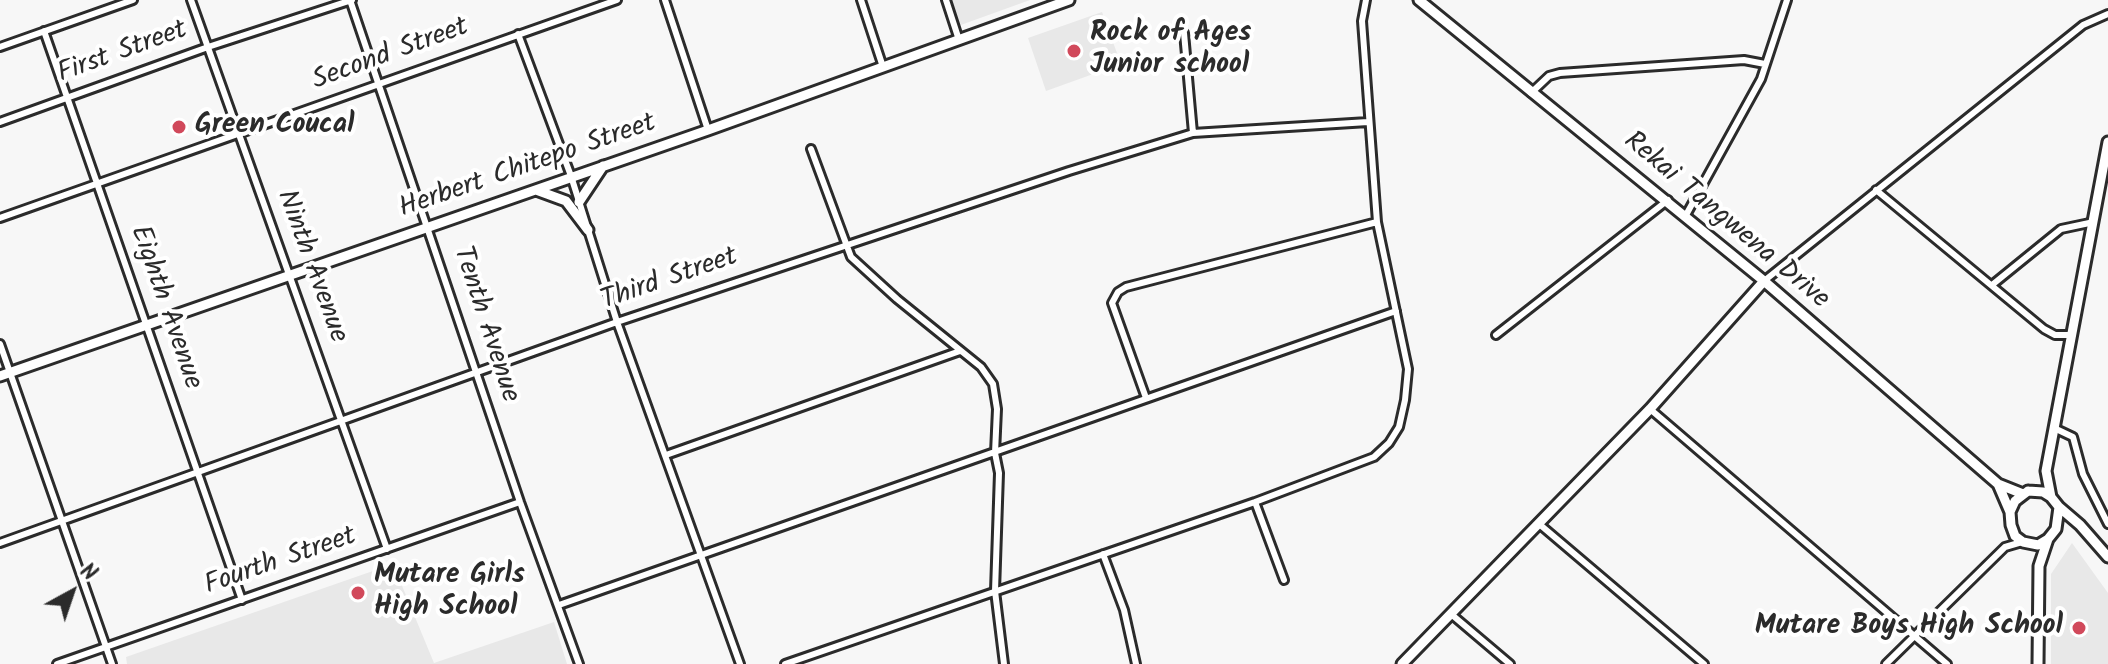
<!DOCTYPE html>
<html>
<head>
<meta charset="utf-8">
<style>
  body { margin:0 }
  #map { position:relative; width:2108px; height:664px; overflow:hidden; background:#f7f7f7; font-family:Kalam,sans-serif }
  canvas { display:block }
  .north { position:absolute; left:32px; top:552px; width:80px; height:80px; -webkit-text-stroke:6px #fff; paint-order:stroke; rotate:40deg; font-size:22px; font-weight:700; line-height:32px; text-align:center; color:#2b2b2b }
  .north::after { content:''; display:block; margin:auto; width:28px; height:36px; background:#2b2b2b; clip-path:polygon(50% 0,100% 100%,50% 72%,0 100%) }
</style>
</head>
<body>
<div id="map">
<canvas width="2108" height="664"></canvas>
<div class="north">N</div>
</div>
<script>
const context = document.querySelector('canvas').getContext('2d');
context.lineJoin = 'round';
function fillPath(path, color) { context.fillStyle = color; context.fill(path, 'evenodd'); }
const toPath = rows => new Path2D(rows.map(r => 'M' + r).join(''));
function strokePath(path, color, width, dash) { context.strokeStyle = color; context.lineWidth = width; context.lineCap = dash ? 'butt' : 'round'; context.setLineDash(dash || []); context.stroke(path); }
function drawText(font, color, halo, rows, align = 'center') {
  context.font = font + ' Kalam,sans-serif'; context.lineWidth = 8; context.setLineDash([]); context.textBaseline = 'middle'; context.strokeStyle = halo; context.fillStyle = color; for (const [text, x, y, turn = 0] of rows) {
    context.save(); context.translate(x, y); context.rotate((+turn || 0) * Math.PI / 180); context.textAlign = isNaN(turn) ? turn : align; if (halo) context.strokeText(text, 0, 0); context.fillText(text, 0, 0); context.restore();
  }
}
fillPath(toPath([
  [950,0,1030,0,958,26],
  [1102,12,1121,64,1046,91,1028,38],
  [2072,543,2108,593,2108,664,2051,664,2051,574],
  [393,564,434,663,554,622,567,664,127,664,126,657]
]), '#e8e8e8');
const street = toPath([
  [191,0,387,549],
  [350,0,520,502,579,664],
  [665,0,708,130],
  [861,0,883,67],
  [946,0,959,40],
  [44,31,242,600],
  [1184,33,1193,133],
  [518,34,571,176,617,322,740,664],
  [0,47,133,0],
  [1531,93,1549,76,1560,73,1744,60,1765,64],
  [0,122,208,47,352,0],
  [811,149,851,257,897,299,981,367,993,384,997,409,995,453,999,473,995,591,1004,664],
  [1876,190,2044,329,2055,335,2072,335],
  [1686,215,1761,79,1787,0],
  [0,218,617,0],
  [1764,281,2083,25,2108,14],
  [1992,285,2061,229,2094,222],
  [1496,335,1668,200],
  [0,344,112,664],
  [1146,398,1112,303,1118,292,1126,287,1377,222],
  [1650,409,1947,664],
  [2054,428,2073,437,2083,474,2108,524],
  [666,455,960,351],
  [1255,502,1284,580],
  [1538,523,1704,664],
  [0,543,617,322,1069,171,1193,133,1368,122],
  [1103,554,1124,610,1136,664],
  [559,605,1396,311],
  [1451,614,1510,664],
  [57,664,520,502],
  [785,664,1255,502,1374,457,1389,443,1399,427,1405,400,1408,369,1377,222,1362,21,1366,0],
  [1886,664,2005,547,2022,542]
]);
const secondary = toPath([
  [1419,0,1764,281,1998,484,2023,494],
  [536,190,566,201,588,230],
  [579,202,603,166],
  [0,376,708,130,1069,0],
  [1998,484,2010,512],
  [2028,491,2043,492,2051,497,2059,507,2056,529,2048,539,2038,545,2023,542,2015,536,2011,525,2010,512,2015,501,2028,491],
  [2051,497,2046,471,2108,142],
  [2059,507,2080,525,2108,557],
  [1402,664,1650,409,1764,281],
  [2038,664,2039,566,2048,539]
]);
strokePath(street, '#2b2b2b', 12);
strokePath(secondary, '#2b2b2b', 15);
strokePath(street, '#fff', 6);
strokePath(secondary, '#fff', 9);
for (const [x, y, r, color] of [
  [1074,51,8,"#d1495b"],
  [179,127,8,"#d1495b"],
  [358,593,8,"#d1495b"],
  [2079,628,8,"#d1495b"]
]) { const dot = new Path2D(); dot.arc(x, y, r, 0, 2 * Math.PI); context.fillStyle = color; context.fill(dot); strokePath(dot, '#fff', 3); }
drawText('bold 28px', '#2b2b2b', '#fff', [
  ["Rock of Ages",1090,35],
  ["Junior school",1090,67],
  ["Green Coucal",195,127],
  ["Mutare Girls",374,577],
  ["High School",374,609],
  ["Mutare Boys High School",2063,628,"right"]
], 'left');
drawText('28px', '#2b2b2b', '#fff', [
  ["First Street",123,54,-20],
  ["Second Street",391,56,-20],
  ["Herbert Chitepo Street",528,168,-19],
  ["Rekai Tangwena Drive",1725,222,40],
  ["Ninth Avenue",310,267,70],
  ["Third Street",670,281,-19],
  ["Eighth Avenue",164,308,71],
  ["Tenth Avenue",484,325,72],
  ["Fourth Street",281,563,-19]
]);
</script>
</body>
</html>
